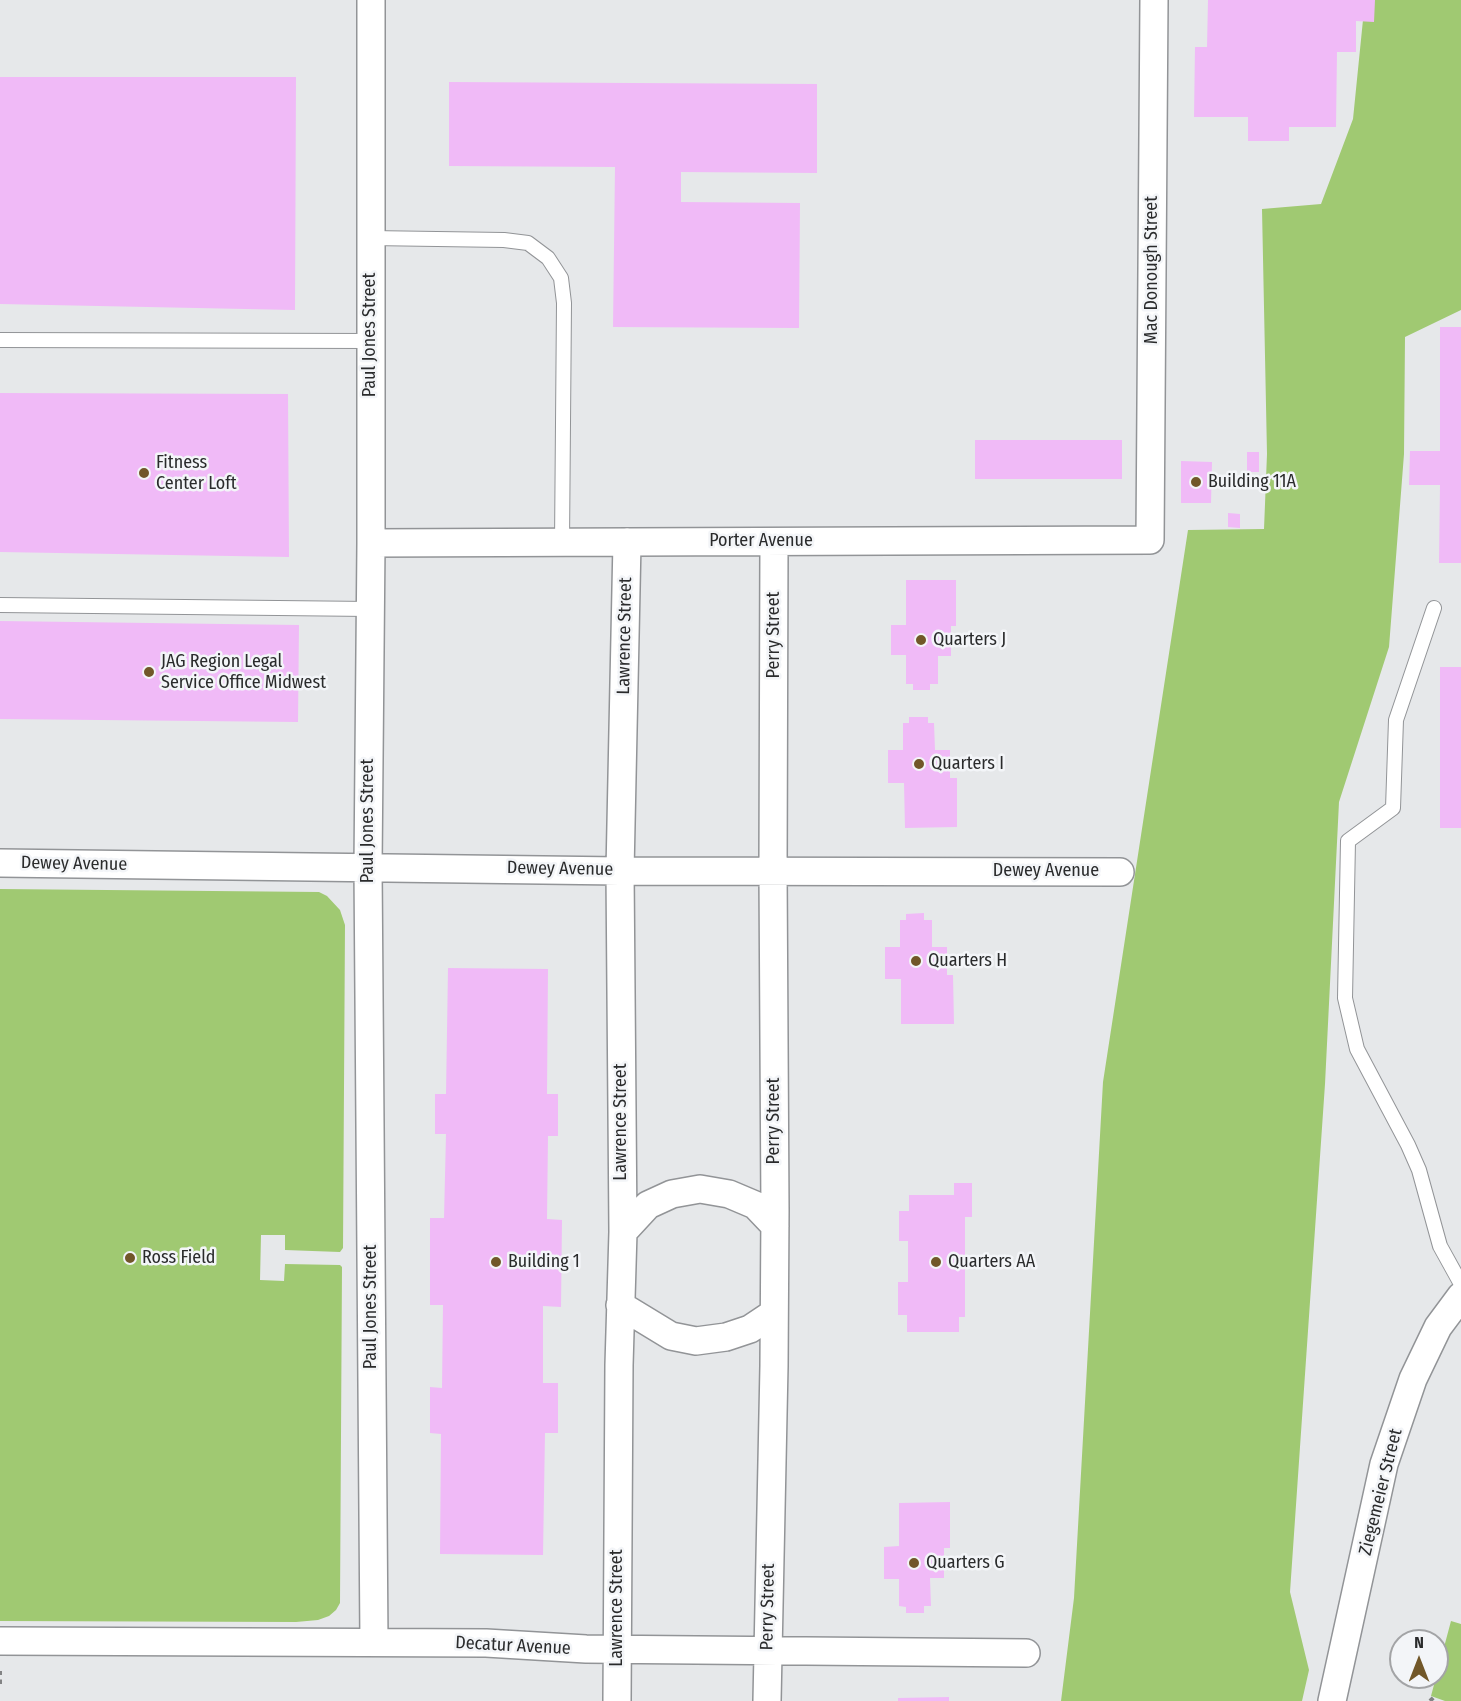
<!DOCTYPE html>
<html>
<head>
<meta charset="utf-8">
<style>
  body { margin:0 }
  #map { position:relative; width:1461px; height:1701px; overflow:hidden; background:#e6e8ea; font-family:"Fira Sans Condensed",sans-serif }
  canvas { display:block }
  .north { position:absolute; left:1389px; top:1629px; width:60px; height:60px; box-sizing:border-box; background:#f3f5f8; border:2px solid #a3a4a6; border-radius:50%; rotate:0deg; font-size:16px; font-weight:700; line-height:24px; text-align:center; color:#2a2b2c }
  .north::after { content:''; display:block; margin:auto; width:21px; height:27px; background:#715729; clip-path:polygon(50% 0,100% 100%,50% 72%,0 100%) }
</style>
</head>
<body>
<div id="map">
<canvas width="1461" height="1701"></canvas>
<div class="north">N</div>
</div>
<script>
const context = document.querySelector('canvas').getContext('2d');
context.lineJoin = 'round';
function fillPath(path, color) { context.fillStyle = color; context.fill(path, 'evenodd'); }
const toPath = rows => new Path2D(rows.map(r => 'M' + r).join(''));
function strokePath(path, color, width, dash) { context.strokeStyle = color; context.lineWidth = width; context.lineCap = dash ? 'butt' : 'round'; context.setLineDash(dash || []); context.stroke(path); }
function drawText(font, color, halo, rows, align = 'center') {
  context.font = font + ' "Fira Sans Condensed",sans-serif'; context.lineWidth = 5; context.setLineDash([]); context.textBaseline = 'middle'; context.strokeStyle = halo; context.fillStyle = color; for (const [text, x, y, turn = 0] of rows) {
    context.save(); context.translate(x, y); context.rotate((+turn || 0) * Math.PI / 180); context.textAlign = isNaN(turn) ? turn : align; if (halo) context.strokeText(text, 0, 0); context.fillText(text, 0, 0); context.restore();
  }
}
fillPath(toPath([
  [1365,0,1461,0,1461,310,1405,337,1404,454,1389,647,1339,802,1325,1084,1290,1592,1309,1670,1302,1701,1061,1701,1074,1598,1103,1082,1188,530,1264,529,1267,454,1262,209,1321,204,1353,119],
  [0,889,319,892,327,896,340,910,345,925,343,1248,340,1252,285,1250,285,1235,261,1235,260,1280,284,1281,285,1264,340,1265,342,1267,340,1603,336,1610,329,1616,318,1620,296,1622,0,1621],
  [1451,1621,1461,1624,1461,1701,1445,1701,1431,1696]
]), '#a0c972');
fillPath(toPath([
  [1208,0,1375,0,1374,22,1356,21,1356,52,1337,52,1336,127,1289,127,1289,141,1248,141,1248,117,1194,117,1195,47,1207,47],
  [0,77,296,77,295,310,0,304],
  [449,82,817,84,817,173,681,172,681,202,800,203,799,328,613,327,615,167,449,166],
  [1440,327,1461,327,1461,563,1439,563,1440,485,1409,485,1410,451,1440,451],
  [0,393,288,394,289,557,0,552],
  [975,440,1122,440,1122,479,975,479],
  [1247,452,1259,452,1259,472,1247,472],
  [1181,461,1212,462,1211,503,1181,503],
  [1228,513,1240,514,1240,528,1228,527],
  [906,580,956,580,956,626,951,626,951,656,938,656,938,684,930,684,930,690,913,690,913,684,906,684,906,655,891,655,891,625,906,625],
  [0,621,299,625,298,722,0,719],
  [1440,667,1461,667,1461,828,1440,828],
  [909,717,928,717,928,723,934,723,935,750,950,750,950,778,957,778,957,827,905,828,904,783,888,783,888,750,903,750,903,723,909,723],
  [924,913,924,920,932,920,932,947,947,947,947,975,953,975,954,1024,901,1024,901,979,885,979,885,947,900,947,900,920,906,920,906,914],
  [448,968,548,969,547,1094,558,1094,558,1136,548,1136,547,1219,562,1220,561,1307,543,1306,543,1383,558,1383,558,1433,545,1433,543,1555,440,1554,441,1434,430,1433,430,1387,442,1388,443,1305,430,1305,430,1218,444,1218,446,1134,435,1134,435,1094,446,1094],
  [954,1183,972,1183,972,1217,965,1217,965,1317,959,1317,959,1332,907,1332,907,1315,898,1315,898,1282,908,1282,908,1241,899,1241,899,1211,909,1211,909,1195,954,1195],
  [950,1502,950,1548,944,1548,944,1578,930,1578,931,1606,924,1606,924,1613,906,1613,906,1607,899,1606,899,1579,884,1579,884,1547,899,1546,899,1503],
  [949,1697,949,1701,898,1701,898,1698]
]), '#f0baf7');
const lane = toPath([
  [370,238,504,240,528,243,548,258,561,278,564,303,562,543],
  [0,340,370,341],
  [0,605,370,609],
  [1434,608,1396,720,1393,808,1348,841,1345,998,1357,1049,1408,1145,1419,1170,1440,1246,1461,1284]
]);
const street = toPath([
  [371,0,371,543,368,867,374,1642],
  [371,543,1150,540,1154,0],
  [0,863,620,871,1120,872],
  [623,1232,648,1205,672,1194,700,1189,729,1194,755,1205,775,1226],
  [620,1305,671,1336,696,1341,726,1337,750,1329,774,1313],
  [0,1641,486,1643,586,1649,1026,1653],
  [617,1701,619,1365,623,1232,620,871,627,542],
  [767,1701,774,1366,775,1211,773,871,774,542],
  [1332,1701,1384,1464,1413,1379,1438,1327,1461,1296]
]);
strokePath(lane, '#929497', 16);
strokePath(street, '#929497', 30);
strokePath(toPath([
  [0,1684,0,1671],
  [1430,1701,1434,1697]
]), '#828384', 4, [4.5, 4.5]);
strokePath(lane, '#fff', 14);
strokePath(street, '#fff', 27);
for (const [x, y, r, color] of [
  [144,473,6,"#715729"],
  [1196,482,6,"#715729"],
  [921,640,6,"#715729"],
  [149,672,6,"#715729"],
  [919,764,6,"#715729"],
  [916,961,6,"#715729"],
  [130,1258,6,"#715729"],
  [496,1262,6,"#715729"],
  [936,1262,6,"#715729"],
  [914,1563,6,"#715729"]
]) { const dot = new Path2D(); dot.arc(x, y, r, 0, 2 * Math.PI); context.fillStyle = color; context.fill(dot); strokePath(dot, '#f3f5f8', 2); }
drawText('18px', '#2a2b2c', '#f3f5f8', [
  ["Mac Donough Street",1152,270,-90],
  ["Paul Jones Street",370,335,-90],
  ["Porter Avenue",761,541],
  ["Perry Street",774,635,-90],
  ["Lawrence Street",625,636,-89],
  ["Paul Jones Street",368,821,-90],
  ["Dewey Avenue",74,864,1],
  ["Dewey Avenue",560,869,1],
  ["Dewey Avenue",1046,871],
  ["Perry Street",774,1121,-90],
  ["Lawrence Street",621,1122,-90],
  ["Paul Jones Street",371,1307,-90],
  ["Ziegemeier Street",1381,1492,-76],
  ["Perry Street",768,1607,-89],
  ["Lawrence Street",617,1608,-90],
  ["Decatur Avenue",513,1646,3]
]);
drawText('18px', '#2a2b2c', '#f3f5f8', [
  ["Fitness",156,463],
  ["Center Loft",156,484],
  ["Building 11A",1208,482],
  ["Quarters J",933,640],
  ["JAG Region Legal",161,662],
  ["Service Office Midwest",161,683],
  ["Quarters I",931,764],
  ["Quarters H",928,961],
  ["Ross Field",142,1258],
  ["Building 1",508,1262],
  ["Quarters AA",948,1262],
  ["Quarters G",926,1563]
], 'left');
</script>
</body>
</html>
